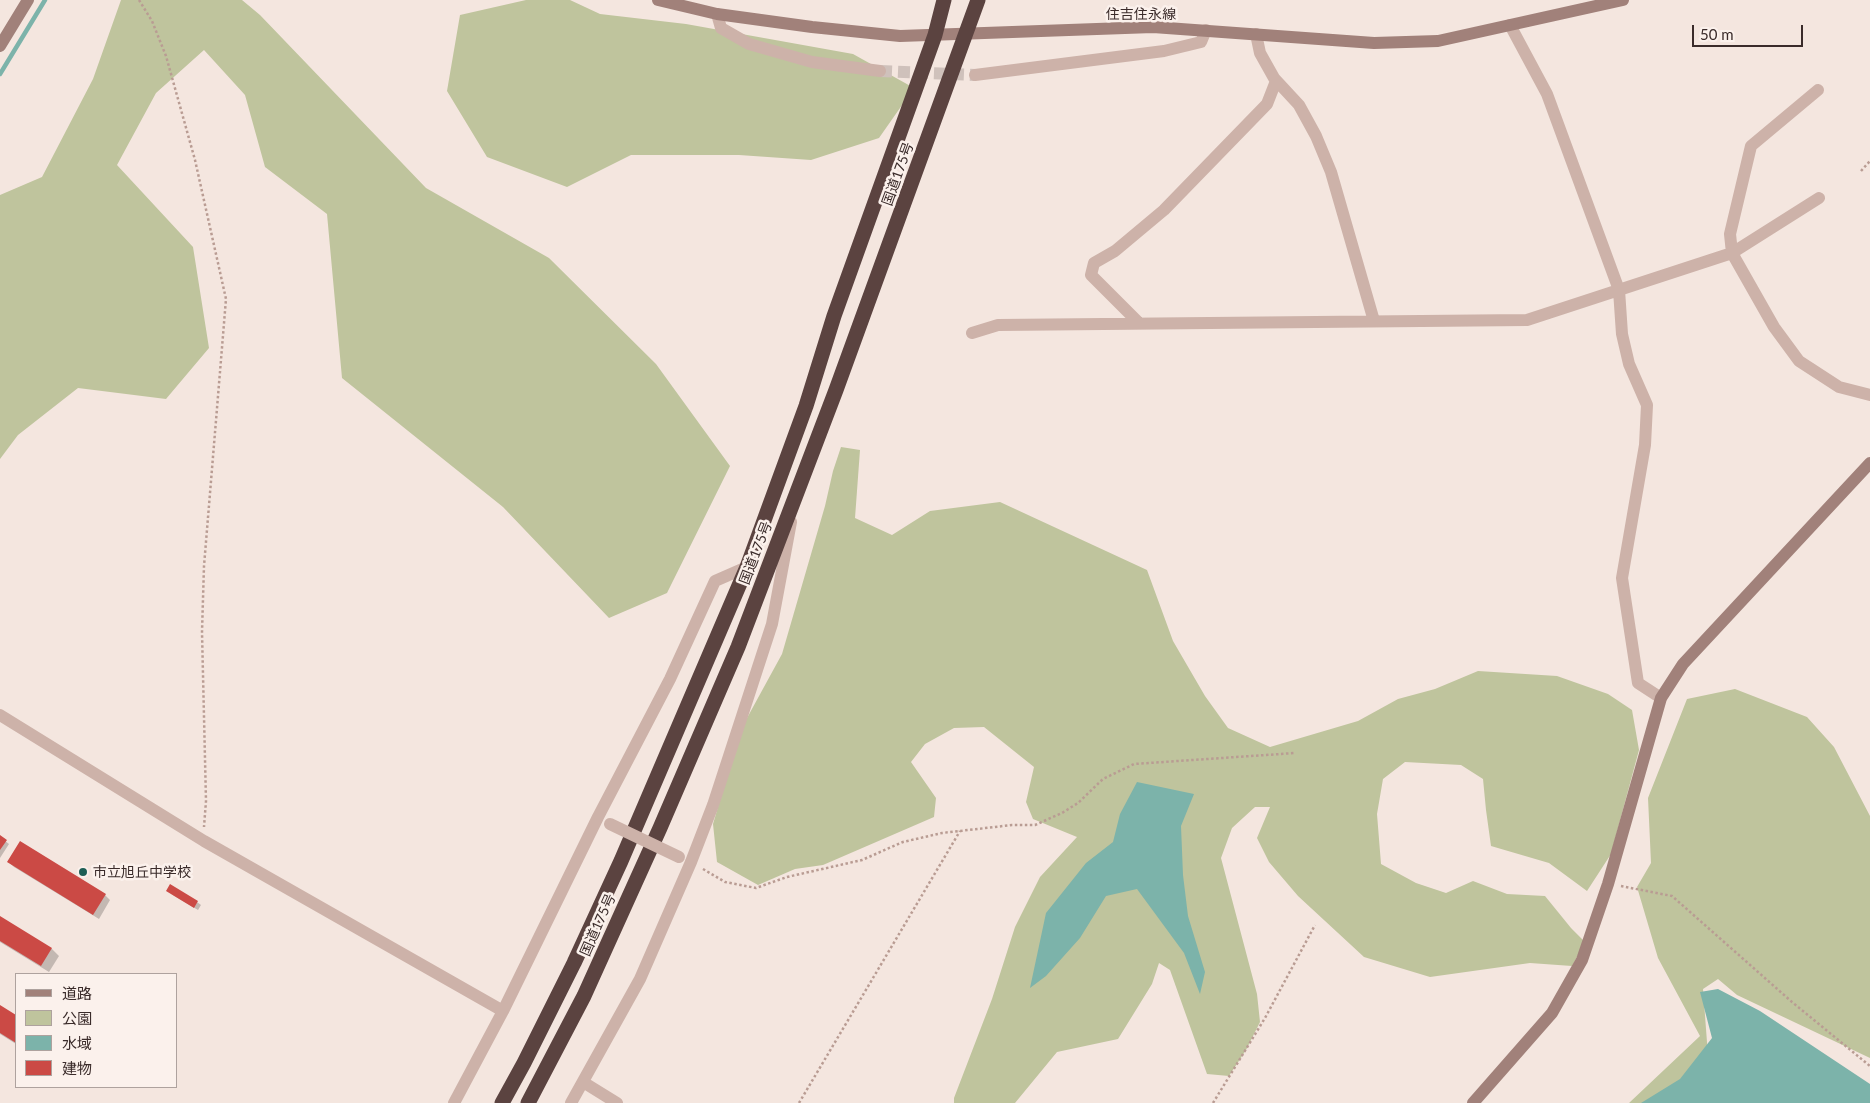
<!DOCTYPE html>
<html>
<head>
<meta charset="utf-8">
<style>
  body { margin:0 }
  #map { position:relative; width:1870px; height:1103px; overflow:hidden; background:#f4e6df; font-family:Lato,"Noto Sans JP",sans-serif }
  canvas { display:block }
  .legend { position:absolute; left:15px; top:973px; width:162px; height:115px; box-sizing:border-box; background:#fbf1ec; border:1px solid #aea29e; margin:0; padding:6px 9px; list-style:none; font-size:15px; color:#3a2b2a }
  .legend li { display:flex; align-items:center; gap:10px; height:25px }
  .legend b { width:25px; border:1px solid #aea29e }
  .scale { position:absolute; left:1692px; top:25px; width:111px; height:22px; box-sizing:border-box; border:2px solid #3a2b2a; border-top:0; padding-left:6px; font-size:15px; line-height:18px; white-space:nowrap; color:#3a2b2a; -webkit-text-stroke:4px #fbf1ec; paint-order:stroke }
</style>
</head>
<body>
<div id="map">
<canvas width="1870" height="1103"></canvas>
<ul class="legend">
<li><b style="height:6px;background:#a1817a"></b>道路</li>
<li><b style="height:14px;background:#bfc49d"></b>公園</li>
<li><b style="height:14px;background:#7cb3aa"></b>水域</li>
<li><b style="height:14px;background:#cb4a45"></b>建物</li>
</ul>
<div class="scale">50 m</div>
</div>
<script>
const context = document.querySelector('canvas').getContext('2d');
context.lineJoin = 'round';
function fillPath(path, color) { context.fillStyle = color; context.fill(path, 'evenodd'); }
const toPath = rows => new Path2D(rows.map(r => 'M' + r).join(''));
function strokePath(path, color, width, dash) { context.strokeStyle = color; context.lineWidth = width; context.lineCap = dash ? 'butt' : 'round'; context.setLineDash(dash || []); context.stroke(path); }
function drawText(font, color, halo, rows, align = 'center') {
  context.font = font + ' Lato,"Noto Sans JP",sans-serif'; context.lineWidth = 5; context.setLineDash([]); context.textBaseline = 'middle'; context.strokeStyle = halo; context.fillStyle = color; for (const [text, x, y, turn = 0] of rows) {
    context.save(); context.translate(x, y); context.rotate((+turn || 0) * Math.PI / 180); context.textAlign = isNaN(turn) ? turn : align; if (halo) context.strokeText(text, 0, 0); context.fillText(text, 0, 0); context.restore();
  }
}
fillPath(toPath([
  [121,0,242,0,260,15,426,188,549,258,656,364,730,466,667,593,609,618,503,507,342,378,327,214,265,167,245,95,204,50,156,93,117,165,193,247,209,348,166,399,78,388,18,435,0,459,0,195,42,177,93,79],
  [526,0,570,0,600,14,686,24,853,54,914,88,879,138,811,160,739,155,631,155,567,187,487,157,447,91,460,15],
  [841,447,860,450,855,518,892,535,930,511,1000,502,1147,570,1173,641,1205,696,1228,728,1270,747,1358,721,1398,699,1435,689,1478,671,1557,676,1608,694,1632,710,1639,750,1611,854,1587,891,1549,863,1491,846,1486,810,1483,779,1461,765,1405,762,1383,779,1377,814,1381,864,1416,883,1446,893,1473,881,1507,894,1545,896,1571,928,1585,942,1572,966,1530,963,1430,977,1364,957,1298,896,1269,862,1257,838,1270,807,1255,807,1232,828,1221,858,1257,994,1260,1022,1246,1050,1229,1076,1207,1074,1170,970,1159,963,1152,984,1118,1039,1057,1052,1015,1103,954,1103,954,1098,992,999,1015,927,1040,877,1077,837,1033,819,1026,802,1034,767,984,727,954,728,925,744,911,762,936,798,934,817,823,865,795,869,758,885,717,862,713,824,741,729,782,654,825,506,833,471],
  [1735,689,1807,717,1834,747,1870,816,1870,1058,1737,995,1718,979,1703,989,1710,1082,1693,1103,1629,1103,1700,1036,1658,958,1637,887,1651,863,1648,798,1687,699]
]), '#bfc49d');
fillPath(toPath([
  [1137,782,1194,794,1181,826,1183,875,1188,916,1205,972,1200,994,1184,953,1137,889,1106,896,1080,938,1046,976,1030,988,1046,913,1086,863,1113,842,1120,814],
  [1718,989,1760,1011,1870,1084,1870,1103,1641,1103,1680,1079,1712,1038,1700,992]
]), '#7cb3aa');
fillPath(toPath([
  [0,837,9,844,0,858],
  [9,862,105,895,110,900,99,919,14,867],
  [171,894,197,902,201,905,198,910],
  [0,917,52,949,59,956,49,972,0,942],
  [0,1006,16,1016,16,1044,0,1034]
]), '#0003');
strokePath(toPath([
  [0,74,45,0]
]), '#7cb3aa', 4.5);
fillPath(toPath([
  [0,835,7,840,0,850],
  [20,841,106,894,93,915,7,862],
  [170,884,198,901,194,908,166,891],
  [0,916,52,948,41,966,0,941],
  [0,1005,16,1015,16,1043,0,1033]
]), '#cb4a45');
strokePath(toPath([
  [880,71,975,75]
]), '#cfc1bb', 12, [12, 6]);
strokePath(toPath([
  [139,0,152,21,166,56,195,160,226,299,204,566,202,632,206,801,204,827],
  [1861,171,1870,161],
  [703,869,725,882,756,888,787,877,862,860,903,842,942,833,1012,825,1035,825,1062,813,1078,803,1103,779,1134,764,1295,753],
  [1621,886,1672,896,1792,1002,1870,1066],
  [799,1103,960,831],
  [1213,1103,1265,1018,1315,925]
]), '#b99c93', 2.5, [2.5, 2.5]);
strokePath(toPath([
  [717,14,721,28,749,44,812,62,880,71],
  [1510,25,1547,94,1619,290,1622,334,1629,364,1647,405,1645,445,1622,578,1638,683,1661,698],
  [1256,34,1260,53,1274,78,1299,105,1316,136,1331,172,1374,321],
  [975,75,1164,51,1201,42,1206,30],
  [1818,90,1751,146,1730,234,1732,253,1774,327,1799,361,1839,387,1870,395],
  [1139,323,1091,275,1094,263,1115,251,1164,210,1267,104,1276,81],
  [972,333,998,325,1527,320,1732,253,1819,198],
  [0,715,204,841,503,1011],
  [583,1082,617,1103],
  [454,1103,503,1011,598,817,670,679,715,581,747,567],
  [571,1103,640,979,691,862,713,805,772,624,791,522]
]), '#cdb2a9', 12);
strokePath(toPath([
  [658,0,717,14,812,27,900,36,1153,27,1374,43,1438,41,1623,0],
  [0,46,28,0],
  [1473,1103,1552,1013,1582,960,1608,884,1661,698,1683,664,1870,463]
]), '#a1817a', 12);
strokePath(toPath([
  [502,1103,524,1063,574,963,621,861,747,567,806,406,834,316,935,35,944,0],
  [528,1103,584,996,660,828,738,647,836,390,978,0]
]), '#5b4340', 15);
strokePath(toPath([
  [610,824,679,857]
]), '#cdb2a9', 12);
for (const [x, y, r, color] of [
  [83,872,5,"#1d5e55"]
]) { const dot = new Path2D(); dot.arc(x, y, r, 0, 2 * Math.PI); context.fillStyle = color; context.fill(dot); strokePath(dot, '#fbf1ec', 2); }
drawText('14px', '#3a2b2a', '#fbf1ec', [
  ["住吉住永線",1141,14],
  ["国道175号",898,174,-70],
  ["国道175号",756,553,-69],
  ["国道175号",598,925,-66]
]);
drawText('14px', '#3a2b2a', '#fbf1ec', [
  ["市立旭丘中学校",93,872]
], 'left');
</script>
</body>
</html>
